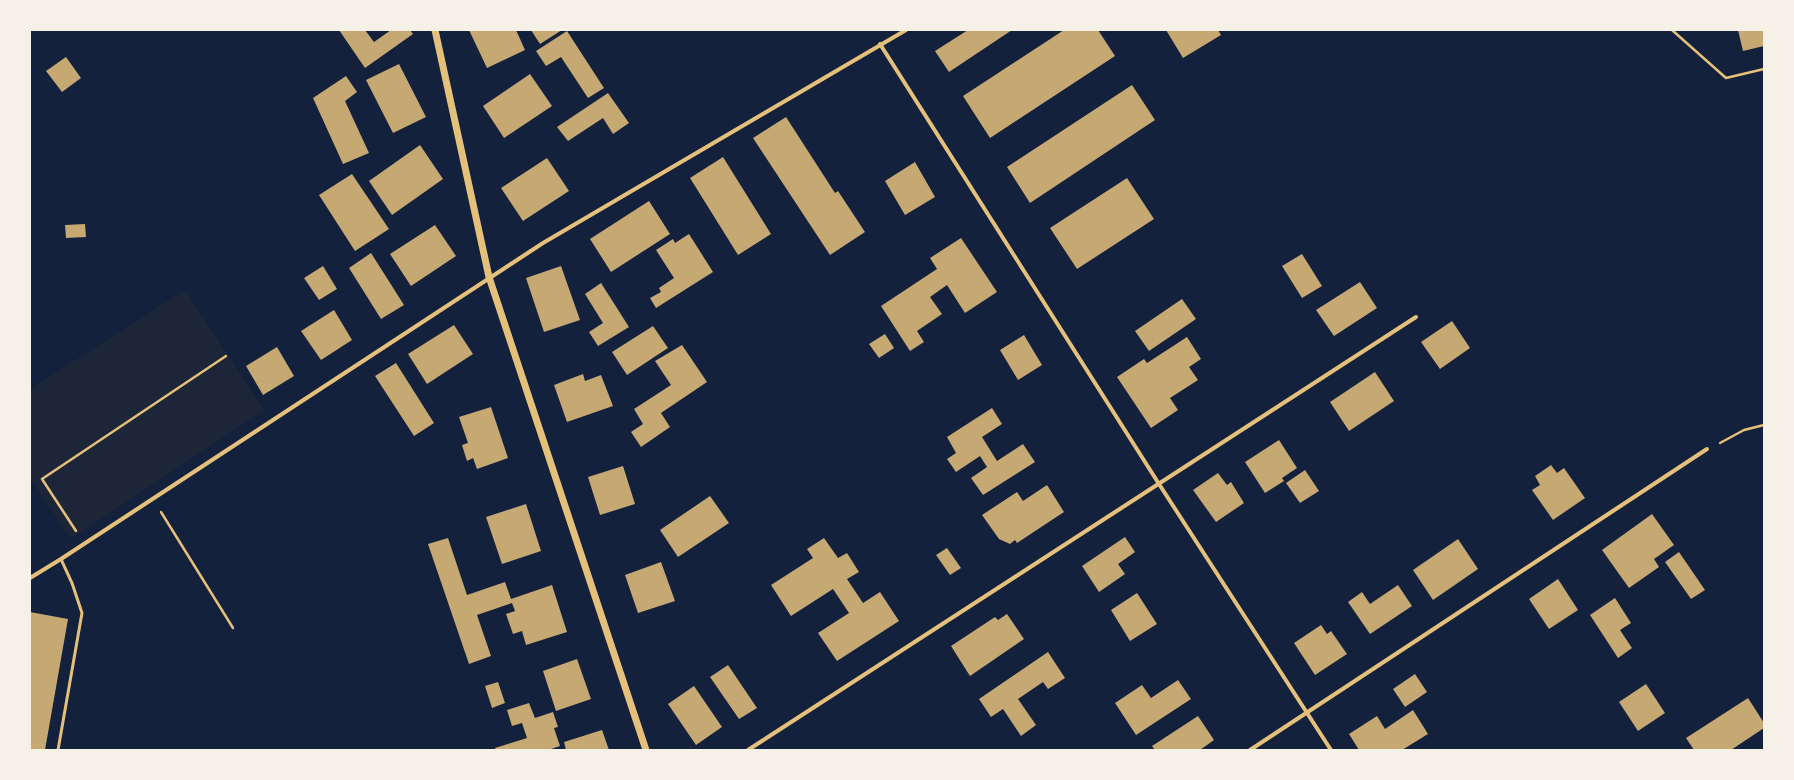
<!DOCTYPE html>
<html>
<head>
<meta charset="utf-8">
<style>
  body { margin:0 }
  #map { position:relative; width:1794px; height:780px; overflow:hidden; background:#14213d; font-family:"Open Sans",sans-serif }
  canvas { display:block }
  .frame { position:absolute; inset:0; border:31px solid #f6f1e7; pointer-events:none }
</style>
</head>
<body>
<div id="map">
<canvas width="1794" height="780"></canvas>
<div class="frame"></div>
</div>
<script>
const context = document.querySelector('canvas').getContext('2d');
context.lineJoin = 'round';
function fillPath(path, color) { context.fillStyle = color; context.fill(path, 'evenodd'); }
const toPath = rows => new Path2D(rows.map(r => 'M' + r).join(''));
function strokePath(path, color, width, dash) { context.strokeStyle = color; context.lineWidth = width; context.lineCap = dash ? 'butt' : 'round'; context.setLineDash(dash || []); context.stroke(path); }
fillPath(toPath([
  [185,290,264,410,71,539,30,478,30,389]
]), '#1d2539');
fillPath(toPath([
  [339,30,365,30,374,42,391,30,410,30,413,34,365,68],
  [469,30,516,30,525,50,487,68],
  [531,30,562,30,540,44],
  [968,30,1012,30,949,72,935,51],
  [1064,30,1098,30,1115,56,990,138,963,96],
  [1166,30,1218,30,1221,35,1183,58],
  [1738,30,1764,30,1764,46,1743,51],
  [567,31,604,88,588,98,561,57,546,66,536,51],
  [66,57,81,78,62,92,46,71],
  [399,64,426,117,393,133,366,80],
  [530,74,552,106,504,138,483,106],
  [346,76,357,92,345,101,369,153,343,164,313,98],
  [1132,85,1155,120,1030,203,1007,167],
  [608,93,629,123,613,134,603,118,568,141,557,127],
  [786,117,835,193,838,191,865,232,830,255,753,138],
  [420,145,443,179,392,215,369,181],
  [723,157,771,234,738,255,690,178],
  [547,158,569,191,523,221,501,188],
  [915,162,935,197,905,215,885,181],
  [352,174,389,229,355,251,319,195],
  [1127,178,1154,219,1077,269,1050,228],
  [649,201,670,234,611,272,590,239],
  [85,224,86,237,66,238,65,225],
  [435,225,456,256,411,286,390,254],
  [689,234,713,272,656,308,650,298,661,292,659,288,674,278,656,250,673,239,675,243],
  [961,238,997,292,965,313,947,285,930,297,942,314,917,331,924,342,910,351,881,306,937,269,930,258],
  [371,253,404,305,381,319,349,268],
  [1302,254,1322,286,1302,298,1282,266],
  [323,266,337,289,319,300,304,278],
  [561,266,580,320,544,332,526,278],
  [1360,282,1377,308,1334,336,1316,310],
  [601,283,629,327,598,346,589,332,603,323,585,294],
  [1182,299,1196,319,1149,351,1135,331],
  [334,310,352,340,321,360,301,331],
  [1452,321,1470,348,1440,369,1421,342],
  [454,325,473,354,427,384,408,354],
  [653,326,668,348,627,375,612,352],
  [885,334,894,348,879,358,869,344],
  [1024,335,1042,365,1018,380,1000,350],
  [1187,337,1201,359,1189,367,1198,380,1170,398,1178,410,1151,428,1117,377,1144,359,1147,363],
  [682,345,707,382,661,413,670,427,641,447,631,432,643,424,634,409,671,385,655,361],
  [277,347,294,376,263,395,246,366],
  [396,363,434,423,414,436,375,376],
  [1375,372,1394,401,1349,431,1330,402],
  [583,374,585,381,601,375,613,406,567,422,554,385],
  [491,407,508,458,477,469,473,458,467,461,462,445,468,443,459,417],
  [992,408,1002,424,982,437,997,461,1023,444,1035,462,983,495,971,478,987,467,980,456,956,472,947,459,956,453,947,437],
  [1279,440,1297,468,1282,478,1284,481,1265,493,1245,462],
  [1551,465,1557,473,1564,468,1585,498,1553,520,1532,490,1540,485,1535,476],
  [623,466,635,504,600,515,588,477],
  [1305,470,1319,491,1300,503,1286,483],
  [1218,473,1227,485,1231,482,1244,503,1216,522,1193,490],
  [1047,485,1064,512,1017,543,1015,540,1010,544,999,539,982,515,1017,492,1023,501],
  [710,496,729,523,678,557,660,530],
  [526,504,541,551,502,564,486,517],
  [1652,514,1674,545,1654,559,1659,567,1629,588,1602,550],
  [1125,537,1135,552,1118,564,1125,574,1099,592,1082,566],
  [448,538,467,595,505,582,511,599,552,585,567,632,526,645,522,631,513,634,506,614,515,611,512,603,477,615,491,656,469,664,428,544],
  [824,538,838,558,847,553,859,572,847,579,863,603,880,592,899,621,837,661,818,633,849,613,833,589,791,616,771,585,813,558,807,549],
  [1458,539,1478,569,1433,600,1413,570],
  [947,548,961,568,950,575,936,555],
  [1679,552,1705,590,1691,599,1665,562],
  [661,562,675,601,638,613,625,575],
  [1558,579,1578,610,1549,629,1529,599],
  [1398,585,1412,606,1370,634,1348,602,1362,592,1370,604],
  [1137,593,1157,624,1130,641,1111,610],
  [1615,598,1631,623,1620,630,1632,648,1618,658,1590,615],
  [30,612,68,619,45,750,30,750],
  [1007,614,1024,639,970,676,951,646,995,617,998,620],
  [1321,625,1327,634,1331,631,1347,654,1315,675,1294,643],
  [1048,652,1065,678,1048,689,1043,682,1018,699,1036,725,1021,736,1003,709,991,717,979,699],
  [577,659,591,699,556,711,543,671],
  [728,665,757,708,739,719,710,677],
  [1415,674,1427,692,1405,707,1393,689],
  [1178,680,1191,699,1136,735,1115,703,1142,685,1151,698],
  [498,682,505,703,492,708,485,686],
  [1646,684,1665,713,1638,731,1619,702],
  [694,686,722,727,696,745,668,704],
  [1748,698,1764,723,1764,728,1731,750,1694,750,1686,738],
  [529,703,535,718,553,712,558,727,554,728,560,746,548,750,496,750,495,748,527,738,522,723,512,726,507,710],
  [1413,710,1428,734,1402,750,1359,750,1349,734,1377,716,1385,729],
  [1198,716,1214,740,1200,750,1155,750,1152,746],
  [602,730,609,750,566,750,564,742]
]), '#c6a872');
strokePath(toPath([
  [1672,30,1726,78,1764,69],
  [1720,443,1744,430,1764,425],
  [161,512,233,628],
  [76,531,42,479,226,356]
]), '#e5c07b', 2.5);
strokePath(toPath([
  [58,750,82,613,72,583,61,559]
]), '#e5c07b', 3);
strokePath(toPath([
  [880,44,1159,484,1331,750],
  [30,578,61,559,543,243,906,30],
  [748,750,1416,317],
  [1250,750,1707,449]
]), '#e5c07b', 4);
strokePath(toPath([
  [435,30,489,277,646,750]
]), '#e5c07b', 7);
</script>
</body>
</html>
